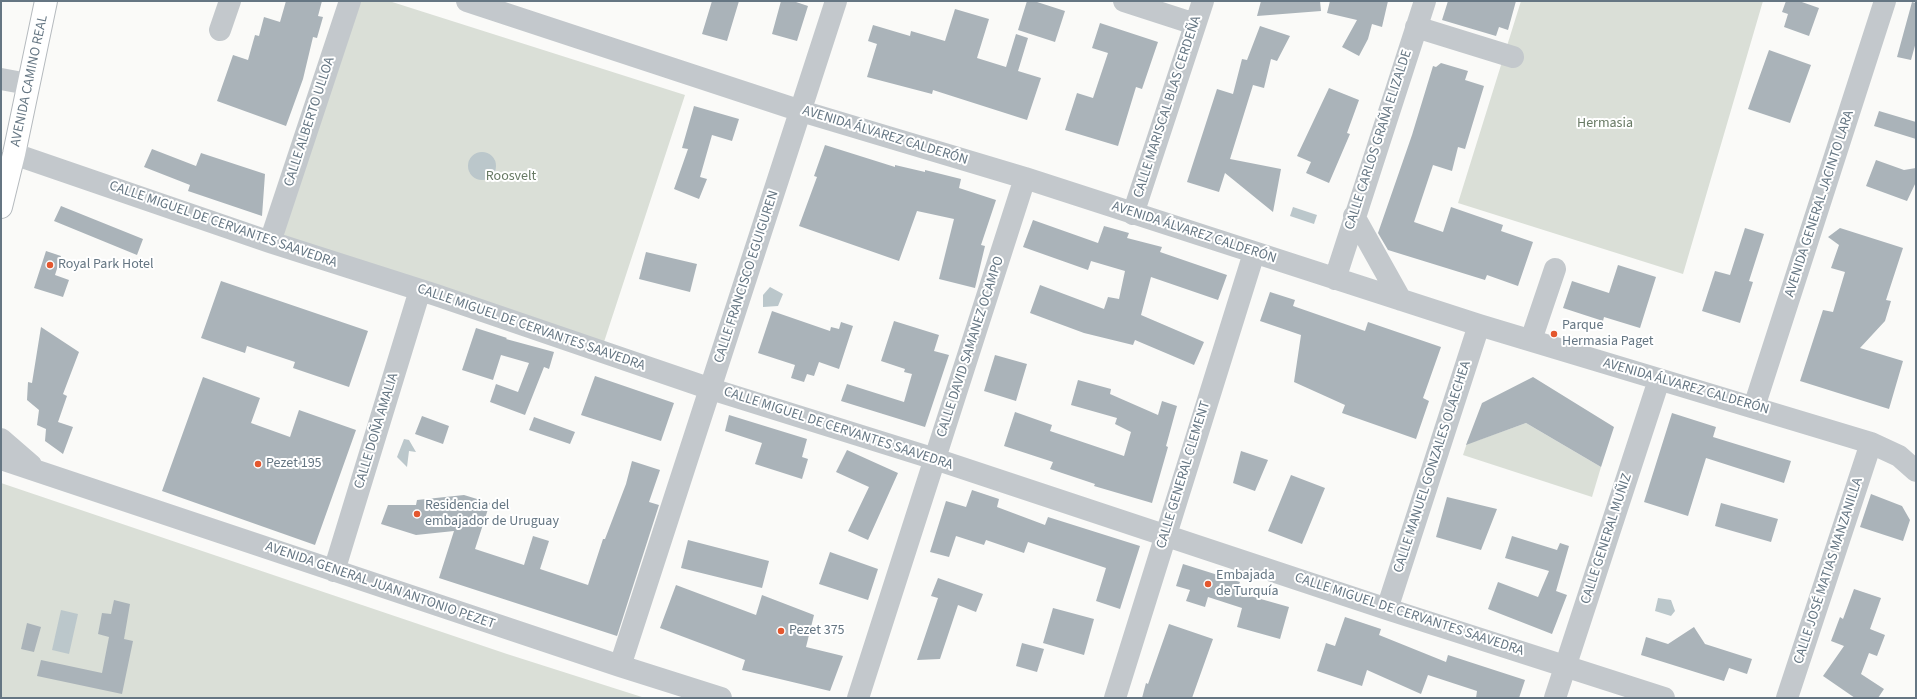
<!DOCTYPE html>
<html>
<head>
<meta charset="utf-8">
<style>
  body { margin:0 }
  #map { position:relative; width:1917px; height:699px; overflow:hidden; background:#fafaf8; font-family:"Source Sans 3",sans-serif }
  canvas { display:block }
  .frame { position:absolute; inset:0; border:2px solid #657683; pointer-events:none }
</style>
</head>
<body>
<div id="map">
<canvas width="1917" height="699"></canvas>
<div class="frame"></div>
</div>
<script>
const context = document.querySelector('canvas').getContext('2d');
context.lineJoin = 'round';
function fillPath(path, color) { context.fillStyle = color; context.fill(path, 'evenodd'); }
const toPath = rows => new Path2D(rows.map(r => 'M' + r).join(''));
function strokePath(path, color, width, dash) { context.strokeStyle = color; context.lineWidth = width; context.lineCap = dash ? 'butt' : 'round'; context.setLineDash(dash || []); context.stroke(path); }
function drawText(font, color, halo, rows, align = 'center') {
  context.font = font + ' "Source Sans 3",sans-serif'; context.lineWidth = 4; context.setLineDash([]); context.textBaseline = 'middle'; context.strokeStyle = halo; context.fillStyle = color; for (const [text, x, y, turn = 0] of rows) {
    context.save(); context.translate(x, y); context.rotate((+turn || 0) * Math.PI / 180); context.textAlign = isNaN(turn) ? turn : align; if (halo) context.strokeText(text, 0, 0); context.fillText(text, 0, 0); context.restore();
  }
}
fillPath(toPath([
  [356,1,389,1,685,95,603,345,279,238],
  [1521,1,1763,1,1683,274,1458,203],
  [1526,423,1601,467,1592,497,1463,455,1468,440,1476,441],
  [1,483,507,654,645,698,1,698]
]), '#dadfd7');
fillPath(toPath([
  '468 166a14 14 0 1 1 28 0a14 14 0 1 1-28 0Z',
  [1293,207,1317,215,1314,224,1290,216],
  [770,287,783,294,778,306,763,307,763,295],
  [404,439,409,440,416,452,409,451,407,467,397,457],
  [1658,598,1671,600,1675,611,1671,616,1655,611],
  [61,610,78,614,69,654,52,650]
]), '#bbc7cb');
fillPath(toPath([
  [286,1,322,1,318,16,323,17,317,38,313,37,303,79,286,126,217,101,233,55,248,60,255,35,259,36,264,17,280,22],
  [712,1,739,1,727,41,702,34],
  [781,1,793,1,808,6,797,41,772,34],
  [1027,1,1034,1,1065,11,1055,42,1018,30],
  [1261,1,1320,1,1321,11,1257,16],
  [1330,1,1388,1,1382,27,1372,24,1368,39,1359,56,1342,47,1357,20,1327,13],
  [1448,1,1516,1,1508,30,1499,27,1496,36,1442,20],
  [1786,1,1799,1,1819,8,1809,36,1784,27,1788,14,1782,12],
  [1912,2,1916,3,1916,42,1911,60,1897,57],
  [955,9,989,19,977,58,1006,67,1016,34,1028,38,1018,71,1041,78,1027,120,933,90,932,94,867,77,877,44,868,41,873,25,910,36,911,31,945,41],
  [1100,23,1158,42,1142,89,1136,87,1118,146,1065,130,1077,93,1093,98,1108,53,1092,48],
  [1260,26,1290,36,1277,61,1271,59,1264,88,1253,85,1230,159,1281,169,1273,212,1225,173,1219,192,1187,182,1217,89,1233,94,1242,59,1247,60],
  [1769,50,1811,65,1790,123,1748,109],
  [1441,63,1468,71,1465,80,1484,86,1465,149,1458,147,1452,171,1433,165,1414,222,1443,232,1451,207,1503,225,1501,231,1533,242,1518,286,1487,275,1485,280,1388,250,1378,233,1412,135,1433,66,1436,67],
  [1329,88,1359,100,1347,133,1350,134,1329,183,1306,173,1311,162,1297,156],
  [694,106,739,119,732,141,712,135,700,177,707,179,699,199,674,189,688,149,682,148],
  [1879,111,1916,122,1916,139,1874,126],
  [825,145,895,167,895,165,925,172,925,170,961,179,959,188,996,200,981,245,985,246,975,288,939,279,954,219,917,211,899,261,799,226,817,177,814,176],
  [152,149,196,166,201,153,265,174,262,216,188,191,190,185,144,167],
  [1876,160,1904,170,1916,168,1916,182,1907,201,1866,186],
  [61,206,143,239,137,255,54,221],
  [1033,220,1098,243,1104,226,1129,233,1127,238,1162,247,1160,252,1227,275,1218,300,1151,277,1141,315,1204,342,1194,365,1135,340,1133,345,1084,333,1030,313,1040,285,1104,309,1108,297,1119,299,1125,271,1091,261,1088,270,1023,247],
  [1745,228,1764,234,1749,281,1753,282,1740,323,1702,311,1715,271,1730,275],
  [1840,228,1903,248,1886,300,1891,301,1885,321,1860,348,1903,361,1889,409,1800,381,1823,310,1833,312,1845,272,1831,268,1839,245,1828,237],
  [46,251,61,256,55,275,69,280,63,297,34,288],
  [646,252,697,264,690,292,639,279],
  [1618,265,1656,277,1640,328,1604,317,1603,321,1563,308,1572,281,1609,293],
  [221,281,368,331,349,387,293,368,295,362,247,346,245,353,201,338],
  [1270,292,1295,300,1293,306,1365,331,1368,322,1441,347,1423,398,1429,401,1416,439,1342,413,1345,405,1294,382,1301,335,1260,321],
  [772,311,830,331,831,327,839,329,841,322,853,326,839,369,819,362,814,376,807,374,804,382,791,378,795,365,758,353],
  [894,321,939,335,934,351,949,355,925,427,841,401,847,384,904,402,912,374,904,372,905,369,881,361],
  [41,327,79,352,63,394,67,396,58,422,73,427,63,454,45,441,46,429,37,425,39,410,27,400,28,382,32,383],
  [476,328,507,338,506,339,554,352,549,369,544,367,525,415,490,402,496,384,518,392,529,363,501,355,493,380,462,370],
  [995,355,1027,364,1016,401,984,391],
  [595,376,674,403,661,441,581,415],
  [203,377,260,398,251,423,290,437,299,410,356,430,315,545,162,491],
  [1533,377,1614,427,1601,467,1526,423,1466,445,1482,403],
  [1078,380,1111,389,1110,394,1158,415,1162,401,1177,406,1166,446,1168,447,1152,503,1094,486,1095,484,1050,469,1053,462,1004,446,1015,412,1052,425,1050,431,1124,456,1131,432,1115,424,1117,418,1071,405],
  [1672,413,1716,427,1713,437,1791,461,1784,483,1706,458,1688,516,1644,502],
  [729,415,807,439,802,457,808,459,802,479,755,464,762,443,725,431],
  [422,416,449,426,443,444,415,434],
  [534,417,575,432,570,444,529,430],
  [847,450,898,473,868,540,848,531,869,487,836,472],
  [1241,451,1268,460,1255,491,1233,483],
  [632,461,660,470,649,502,659,505,617,636,439,578,454,531,416,535,381,524,388,505,416,505,417,500,464,495,490,503,475,549,524,565,533,536,549,541,540,569,588,585,603,539,605,539,626,484],
  [1291,475,1325,488,1302,544,1268,531],
  [972,490,999,499,997,507,1045,525,1048,517,1140,546,1120,609,1096,601,1106,568,1028,542,1024,553,986,540,984,545,956,536,949,557,930,552,946,501,966,507],
  [1871,494,1902,506,1910,520,1903,541,1860,527],
  [1447,497,1497,509,1481,550,1436,537],
  [1721,503,1778,519,1771,542,1715,526],
  [1512,536,1557,550,1560,543,1569,546,1556,591,1567,595,1552,634,1488,609,1498,582,1538,597,1549,571,1505,558],
  [688,540,769,561,762,588,681,568],
  [830,552,878,569,868,600,819,584],
  [1183,564,1240,582,1236,592,1289,607,1280,639,1237,627,1242,608,1208,597,1205,607,1186,601,1190,590,1176,586],
  [938,578,983,594,976,612,958,605,940,659,917,660,938,598,931,596],
  [676,585,756,615,762,595,814,615,806,647,843,656,830,691,742,670,745,660,660,628],
  [1854,589,1881,598,1870,629,1885,635,1877,656,1869,653,1861,674,1884,689,1878,698,1855,698,1823,676,1844,646,1831,641,1840,617,1843,619],
  [114,600,130,604,124,639,133,641,122,694,37,676,41,660,102,673,109,637,98,634,102,613,111,614],
  [1053,608,1094,619,1084,655,1043,643],
  [1345,617,1381,629,1379,635,1446,662,1448,655,1525,680,1519,698,1476,698,1477,691,1428,675,1421,694,1367,670,1362,686,1317,671,1326,643,1335,646],
  [27,623,41,627,34,652,21,649],
  [1169,624,1213,639,1192,698,1142,698,1146,683,1148,684],
  [1694,627,1705,644,1752,659,1747,674,1729,668,1724,681,1641,655,1646,637,1668,644],
  [1022,643,1044,649,1037,672,1016,666]
]), '#aab3b9');
const major = toPath([
  [1,207,14,154,46,1]
]);
strokePath(major, '#b5babe', 24);
strokePath(toPath([
  [467,1,801,111,1025,178,1479,325,1871,443,1899,456,1916,471],
  [1124,1,1195,24],
  [1416,27,1513,57],
  [220,30,230,1],
  [1,79,28,84],
  [14,154,270,242,436,295,711,389,935,459,1387,609,1664,698],
  [1133,214,1203,1],
  [1354,216,1401,300],
  [270,242,350,1],
  [1335,279,1425,1],
  [1531,340,1555,269],
  [1754,407,1885,1],
  [1,439,31,465],
  [1,459,620,666,721,698],
  [334,571,420,290],
  [1387,609,1479,325],
  [620,666,836,1],
  [858,698,1025,178],
  [1115,698,1254,253],
  [1555,698,1659,380],
  [1787,698,1871,443]
]), '#c3c8cc', 22);
strokePath(major, '#fff', 22);
for (const [x, y, r, color] of [
  [50,265,4,"#e4572e"],
  [1554,334,4,"#e4572e"],
  [258,464,4,"#e4572e"],
  [417,514,4,"#e4572e"],
  [1208,584,4,"#e4572e"],
  [781,631,4,"#e4572e"]
]) { const dot = new Path2D(); dot.arc(x, y, r, 0, 2 * Math.PI); context.fillStyle = color; context.fill(dot); strokePath(dot, '#fff', 1.5); }
drawText('14px', '#657683', '#fff', [
  ["AVENIDA CAMINO REAL",30,81,-78],
  ["CALLE MARISCAL BLAS CERDEÑA",1168,107,-72],
  ["CALLE ALBERTO ULLOA",310,122,-72],
  ["AVENIDA ÁLVAREZ CALDERÓN",885,136,17],
  ["CALLE CARLOS GRAÑA ELIZALDE",1379,140,-72],
  ["AVENIDA GENERAL JACINTO LARA",1820,204,-72],
  ["CALLE MIGUEL DE CERVANTES SAAVEDRA",223,225,19],
  ["AVENIDA ÁLVAREZ CALDERÓN",1194,233,18],
  ["CALLE FRANCISCO EGUIGUREN",747,277,-72],
  ["CALLE MIGUEL DE CERVANTES SAAVEDRA",531,328,19],
  ["CALLE DAVID SAMANEZ OCAMPO",971,347,-72],
  ["AVENIDA ÁLVAREZ CALDERÓN",1686,387,16],
  ["CALLE MIGUEL DE CERVANTES SAAVEDRA",838,429,18],
  ["CALLE DOÑA AMALIA",377,431,-73],
  ["CALLE MANUEL GONZALES OLAECHEA",1433,467,-72],
  ["CALLE GENERAL CLEMENT",1184,475,-73],
  ["CALLE GENERAL MUÑIZ",1607,539,-72],
  ["CALLE JOSÉ MATIAS MANZANILLA",1829,571,-72],
  ["AVENIDA GENERAL JUAN ANTONIO PEZET",380,586,19],
  ["CALLE MIGUEL DE CERVANTES SAAVEDRA",1409,615,18]
]);
drawText('14px', '#687a64', '#fff', [
  ["Hermasia",1605,124],
  ["Roosvelt",511,177]
]);
drawText('14px', '#657683', '#fff', [
  ["Royal Park Hotel",58,265],
  ["Parque",1562,326],
  ["Hermasia Paget",1562,342],
  ["Pezet 195",266,464],
  ["Residencia del",425,506],
  ["embajador de Uruguay",425,522],
  ["Embajada",1216,576],
  ["de Turquía",1216,592],
  ["Pezet 375",789,631]
], 'left');
</script>
</body>
</html>
